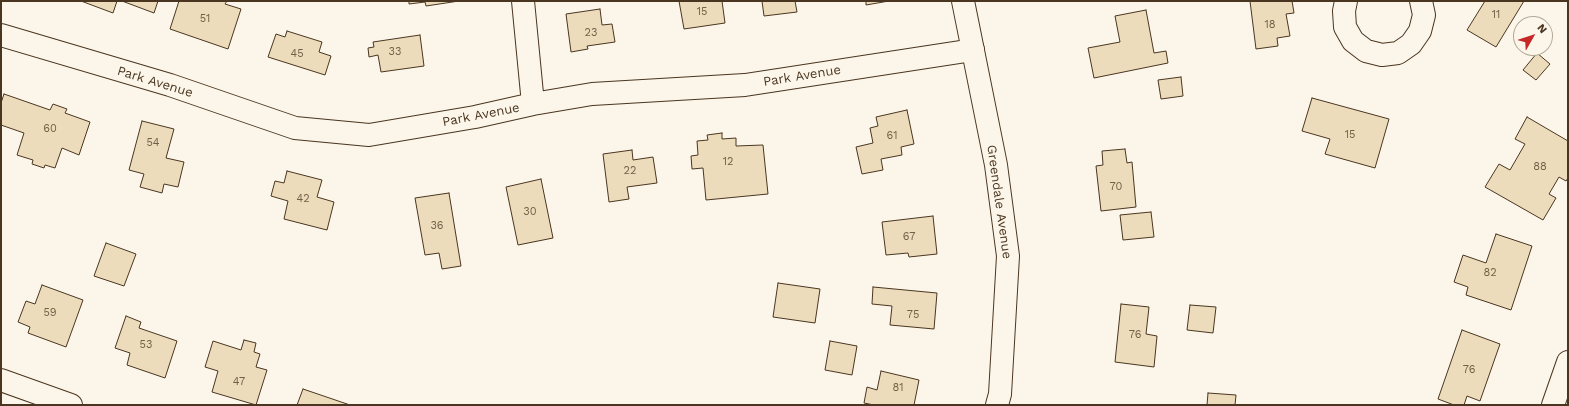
<!DOCTYPE html>
<html>
<head>
<meta charset="utf-8">
<style>
  body { margin:0 }
  #map { position:relative; width:1569px; height:406px; overflow:hidden; background:#fbf6e9; font-family:"Work Sans",sans-serif }
  canvas { display:block }
  .frame { position:absolute; inset:0; border:2px solid #4a3520; pointer-events:none }
  .north { position:absolute; left:1513px; top:16px; width:40px; height:40px; box-sizing:border-box; background:#fbf6e9; border:1px solid #b4a999; border-radius:50%; rotate:51deg; font-size:11px; font-weight:700; line-height:16px; text-align:center; color:#4a3520 }
  .north::after { content:''; display:block; margin:auto; width:14px; height:18px; background:#c62828; clip-path:polygon(50% 0,100% 100%,50% 72%,0 100%) }
</style>
</head>
<body>
<div id="map">
<canvas width="1569" height="406"></canvas>
<div class="frame"></div>
<div class="north">N</div>
</div>
<script>
const context = document.querySelector('canvas').getContext('2d');
context.lineJoin = 'round';
function fillPath(path, color) { context.fillStyle = color; context.fill(path, 'evenodd'); }
const toPath = rows => new Path2D(rows.map(r => 'M' + r).join(''));
function strokePath(path, color, width, dash) { context.strokeStyle = color; context.lineWidth = width; context.lineCap = dash ? 'butt' : 'round'; context.setLineDash(dash || []); context.stroke(path); }
function drawText(font, color, halo, rows, align = 'center') {
  context.font = font + ' "Work Sans",sans-serif'; context.lineWidth = 3; context.setLineDash([]); context.textBaseline = 'middle'; context.strokeStyle = halo; context.fillStyle = color; for (const [text, x, y, turn = 0] of rows) {
    context.save(); context.translate(x, y); context.rotate((+turn || 0) * Math.PI / 180); context.textAlign = isNaN(turn) ? turn : align; if (halo) context.strokeText(text, 0, 0); context.fillText(text, 0, 0); context.restore();
  }
}
const building = toPath([
  [81,1,117,1,113,13,81,1],
  [122,1,158,1,154,13,122,1],
  [179,1,227,1,225,4,241,9,228,49,170,29,179,1],
  [409,1,459,1,426,6,425,2,409,4,409,1],
  [679,1,722,1,725,23,684,29,679,1],
  [762,1,795,1,797,12,764,16,762,1],
  [866,1,889,1,866,5,866,1],
  [1250,1,1292,1,1294,13,1286,14,1290,36,1277,38,1278,46,1256,49,1250,1],
  [1485,1,1524,1,1496,47,1467,30,1485,1],
  [600,9,602,25,612,24,615,42,587,46,588,49,571,52,566,14,600,9],
  [1146,10,1154,53,1166,51,1168,63,1094,78,1088,48,1120,42,1115,16,1146,10],
  [287,31,322,42,319,52,331,56,325,75,268,57,276,34,285,37,287,31],
  [420,35,424,66,381,72,378,55,369,57,368,48,374,47,373,42,420,35],
  [1537,53,1550,64,1536,80,1523,70,1537,53],
  [1181,77,1183,96,1161,99,1158,80,1181,77],
  [4,94,50,110,53,104,67,109,65,113,90,122,79,155,62,148,55,168,45,165,44,168,32,164,33,160,17,155,24,133,1,125,1,103,4,94],
  [1312,98,1389,119,1375,168,1325,154,1330,139,1302,131,1312,98],
  [907,110,914,144,901,147,902,155,881,159,883,170,862,174,856,147,873,143,870,128,878,126,876,117,907,110],
  [1527,117,1568,141,1568,178,1566,181,1559,177,1549,194,1556,198,1543,220,1485,187,1499,164,1510,170,1525,144,1515,139,1527,117],
  [142,121,174,129,166,158,184,162,178,187,164,184,162,193,140,187,144,174,129,170,142,121],
  [722,133,722,139,736,138,736,146,763,145,768,194,706,200,703,168,692,169,691,156,698,155,697,141,708,140,707,135,722,133],
  [1125,149,1127,163,1132,162,1136,207,1101,211,1096,166,1103,165,1102,151,1125,149],
  [632,150,633,160,653,157,657,183,627,187,629,199,609,202,603,154,632,150],
  [287,171,322,180,317,197,334,202,327,230,284,219,288,201,271,196,275,181,284,183,287,171],
  [541,179,553,238,518,245,506,187,541,179],
  [449,193,461,266,442,269,439,253,425,255,415,198,449,193],
  [1151,212,1154,237,1123,240,1120,215,1151,212],
  [933,216,937,254,909,257,908,253,886,255,882,222,933,216],
  [1496,234,1532,246,1511,310,1466,295,1468,287,1454,282,1463,255,1486,263,1496,234],
  [106,243,136,254,124,286,94,276,106,243],
  [778,283,820,289,815,323,773,317,778,283],
  [42,285,83,300,66,347,28,333,30,327,18,322,26,301,35,304,42,285],
  [873,287,937,293,934,329,890,325,892,306,872,304,873,287],
  [1121,304,1149,307,1146,334,1157,336,1154,367,1115,362,1121,304],
  [1190,305,1216,307,1213,333,1187,330,1190,305],
  [126,316,141,322,139,328,177,341,165,378,127,365,130,353,115,348,126,316],
  [1462,330,1500,344,1480,401,1467,396,1464,405,1454,405,1438,399,1462,330],
  [244,340,256,343,254,352,260,354,256,367,267,370,256,405,212,392,218,371,205,367,213,341,241,350,244,340],
  [830,341,857,346,852,375,825,370,830,341],
  [881,371,919,380,914,405,874,405,864,403,867,387,877,390,881,371],
  [303,389,350,405,297,405,303,389],
  [1208,393,1236,395,1235,405,1207,405,1208,393]
]);
fillPath(building, '#ecdcbc');
strokePath(building, '#4a3520', 1);
const street = toPath([
  [523,1,533,104],
  [1346,1,1344,11,1345,27,1353,41,1366,51,1382,55,1398,53,1411,44,1420,31,1424,15,1421,1],
  [1,35,170,85,295,128,369,135,475,117,533,104,592,94,745,85,973,50],
  [1,380,71,405],
  [1553,405,1568,362]
]);
const secondary = toPath([
  [963,1,996,165,1008,256,1000,394,997,405]
]);
strokePath(street, '#4a3520', 24);
strokePath(secondary, '#4a3520', 24);
strokePath(street, '#fbf6e9', 22);
strokePath(secondary, '#fbf6e9', 22);
drawText('11px', '#725f47', null, [
  ["15",702,12],
  ["11",1496,15],
  ["51",205,19],
  ["18",1270,25],
  ["23",591,33],
  ["33",395,52],
  ["45",297,54],
  ["60",50,129],
  ["15",1350,135],
  ["61",892,136],
  ["54",153,143],
  ["12",728,162],
  ["88",1540,167],
  ["22",630,171],
  ["70",1116,187],
  ["42",303,199],
  ["30",530,212],
  ["36",437,226],
  ["67",909,237],
  ["82",1490,273],
  ["59",50,313],
  ["75",913,315],
  ["76",1135,335],
  ["53",146,345],
  ["76",1469,370],
  ["47",239,382],
  ["81",898,388]
]);
drawText('13px', '#4a3520', '#fbf6e9', [
  ["Park Avenue",802,76,-9],
  ["Park Avenue",155,82,17],
  ["Park Avenue",481,115,-11],
  ["Greendale Avenue",999,202,82]
]);
</script>
</body>
</html>
